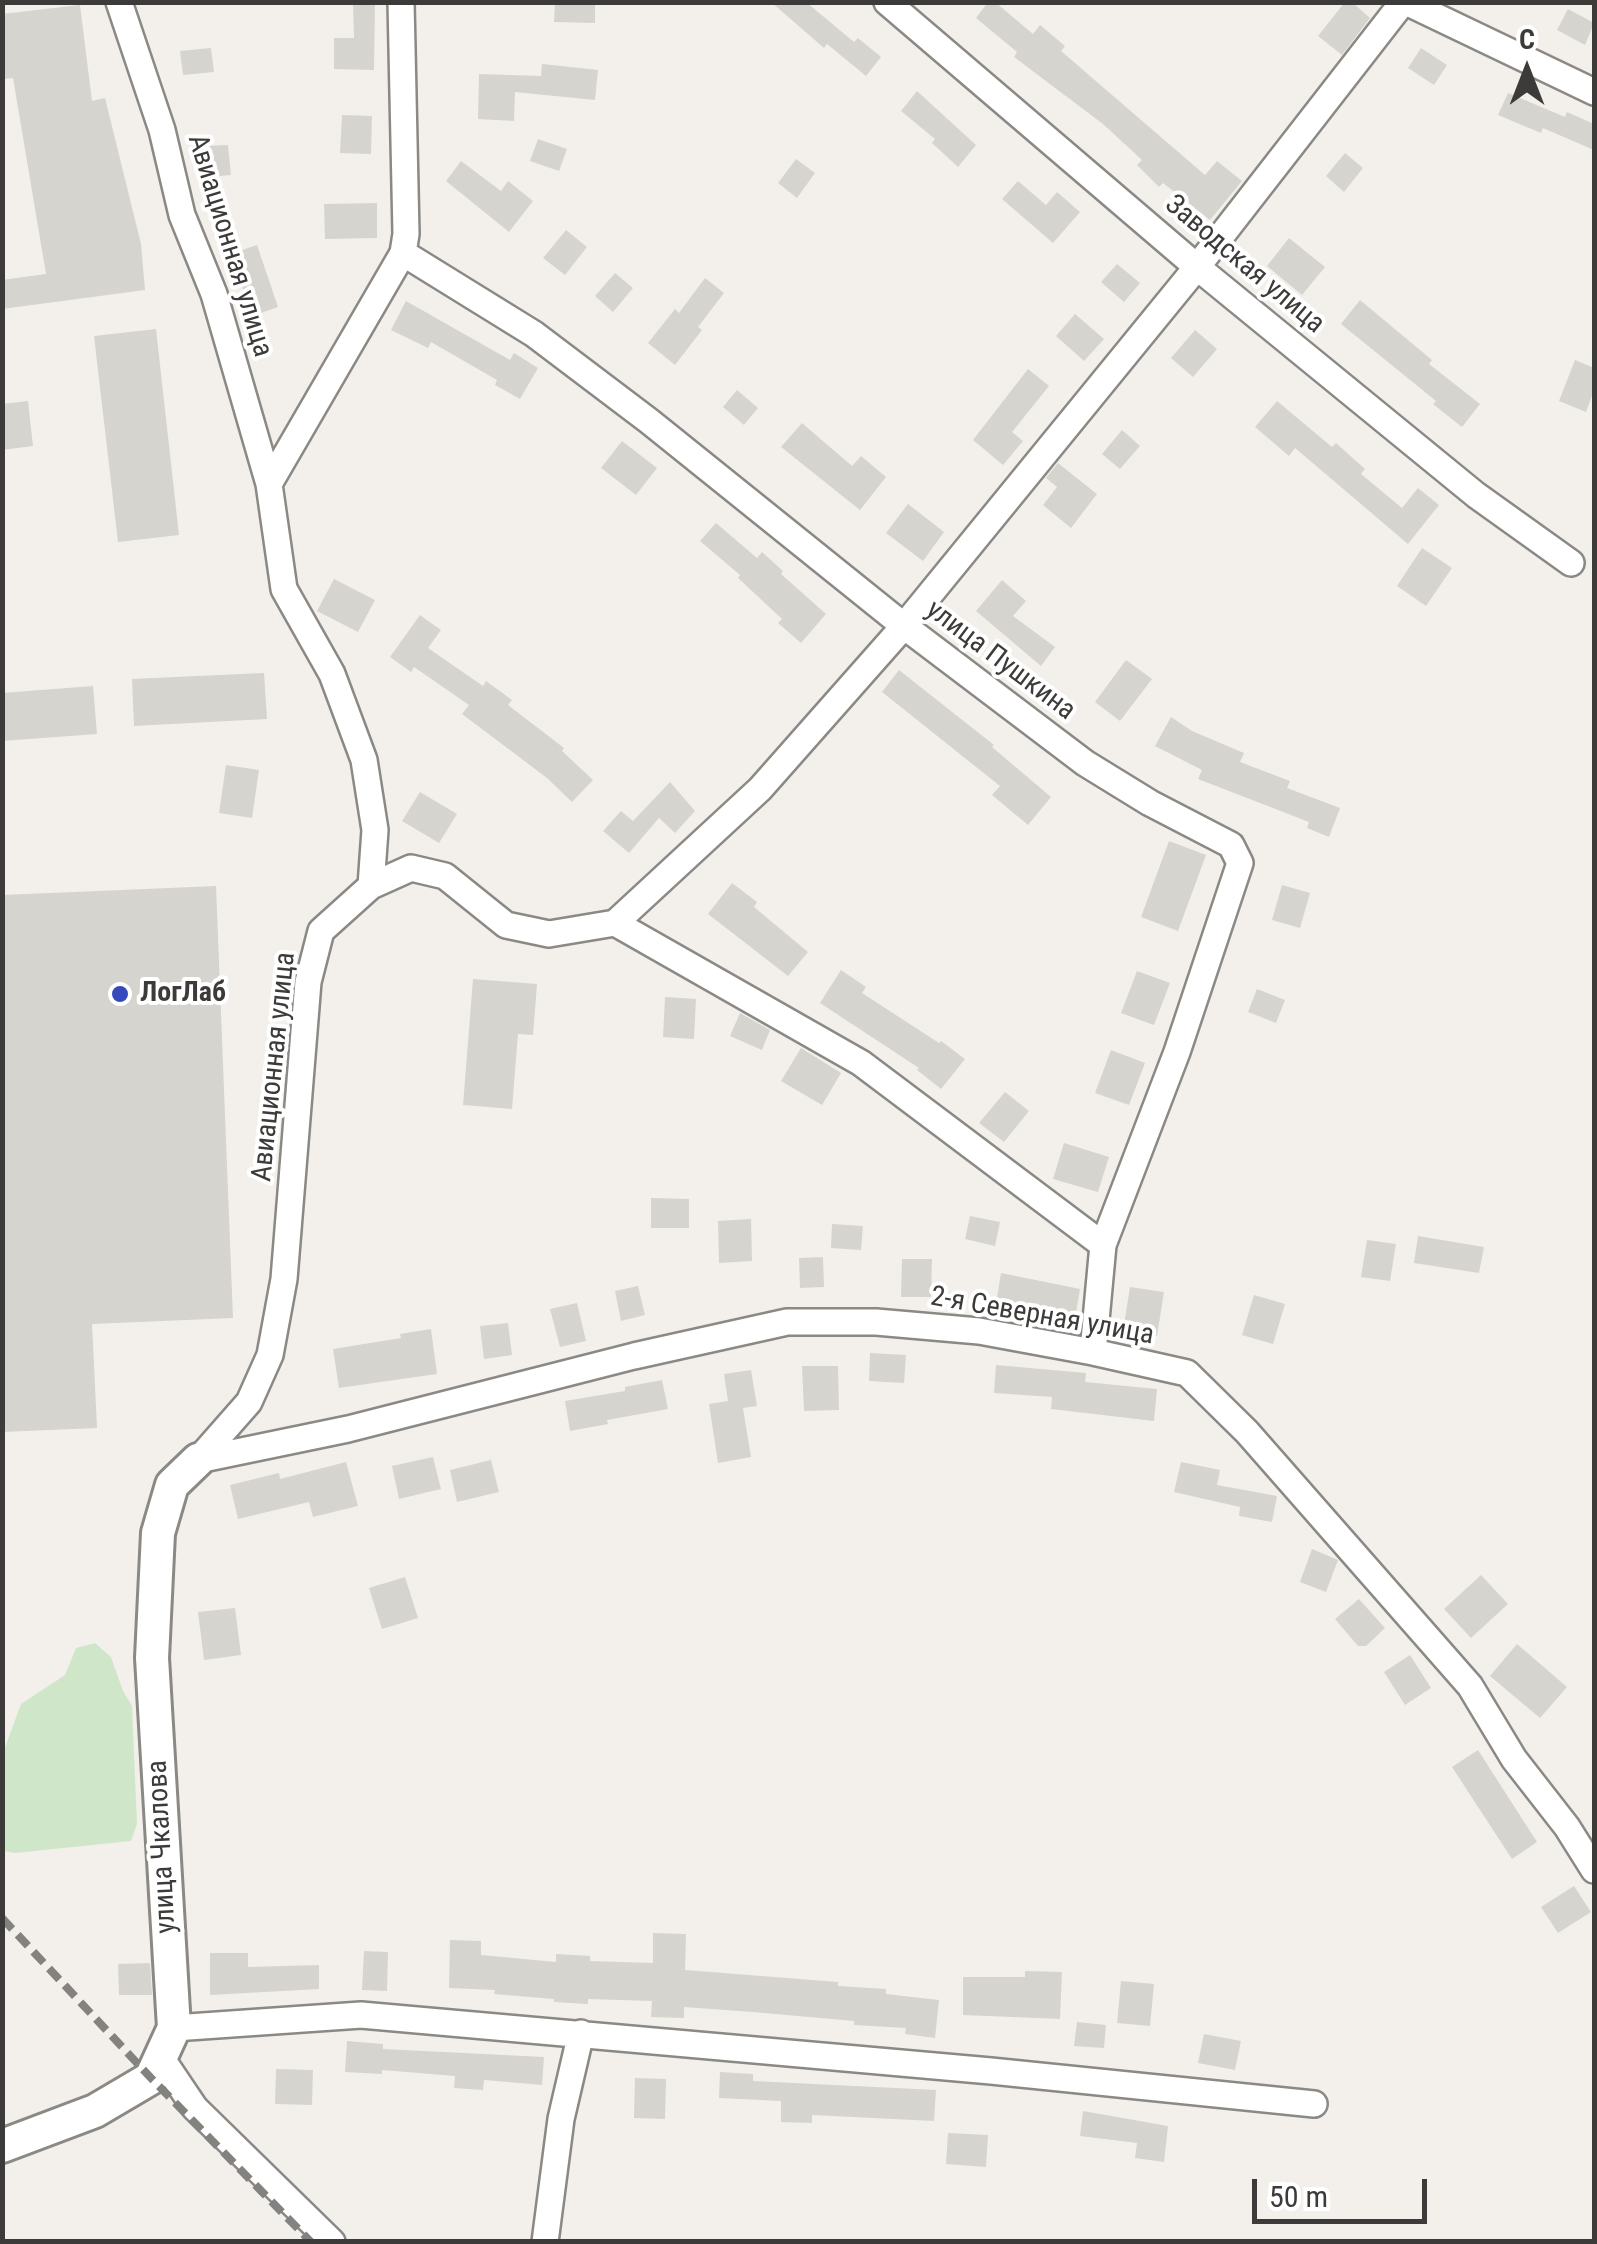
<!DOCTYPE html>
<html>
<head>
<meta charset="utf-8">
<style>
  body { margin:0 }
  #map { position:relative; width:1597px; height:2244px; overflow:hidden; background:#f3f0eb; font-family:"Roboto Condensed",sans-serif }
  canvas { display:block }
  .frame { position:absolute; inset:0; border:5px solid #3c3b39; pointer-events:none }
  .north { position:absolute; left:1477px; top:20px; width:100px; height:100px; -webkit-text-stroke:8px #fff; paint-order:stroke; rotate:0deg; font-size:28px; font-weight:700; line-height:40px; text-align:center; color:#3c3b39 }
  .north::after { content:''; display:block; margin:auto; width:35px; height:45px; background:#3c3b39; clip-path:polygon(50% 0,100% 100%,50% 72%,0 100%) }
  .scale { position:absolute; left:1252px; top:2179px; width:175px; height:45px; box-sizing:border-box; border:5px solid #3c3b39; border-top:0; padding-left:12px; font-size:30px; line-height:35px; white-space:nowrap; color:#3c3b39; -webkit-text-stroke:8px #fff; paint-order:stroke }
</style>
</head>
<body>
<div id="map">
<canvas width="1597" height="2244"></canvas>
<div class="frame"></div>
<div class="north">С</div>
<div class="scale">50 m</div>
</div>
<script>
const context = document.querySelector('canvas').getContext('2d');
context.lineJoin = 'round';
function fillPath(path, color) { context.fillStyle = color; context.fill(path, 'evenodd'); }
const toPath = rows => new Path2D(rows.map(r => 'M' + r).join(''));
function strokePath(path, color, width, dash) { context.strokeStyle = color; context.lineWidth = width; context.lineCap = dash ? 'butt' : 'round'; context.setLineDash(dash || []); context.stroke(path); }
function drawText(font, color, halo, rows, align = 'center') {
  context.font = font + ' "Roboto Condensed",sans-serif'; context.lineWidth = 8; context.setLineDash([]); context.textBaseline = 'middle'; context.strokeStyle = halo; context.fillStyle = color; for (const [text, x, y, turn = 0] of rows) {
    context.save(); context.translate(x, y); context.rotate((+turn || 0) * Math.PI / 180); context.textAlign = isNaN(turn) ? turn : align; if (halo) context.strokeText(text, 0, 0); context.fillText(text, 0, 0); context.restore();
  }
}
fillPath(toPath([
  [95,1643,111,1657,123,1691,132,1706,137,1824,131,1841,15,1853,3,1851,3,1753,21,1704,65,1675,76,1648]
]), '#cfe7c8');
fillPath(toPath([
  [353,2,375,2,374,70,334,69,334,38,354,38],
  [555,2,595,2,595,23,554,22],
  [771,2,806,2,854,42,858,38,881,57,866,76,827,44,824,48],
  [988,2,995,2,1033,34,1040,25,1065,46,1061,51,1205,175,1217,161,1242,181,1210,220,1163,183,1159,187,1137,165,1142,160,1103,124,1014,57,1017,52,976,18],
  [1345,2,1352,2,1370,18,1342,55,1318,36],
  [80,5,92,101,105,98,141,244,145,290,2,309,2,280,46,274,13,78,2,79,2,14],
  [1568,9,1594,23,1585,45,1557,30],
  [211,48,214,72,183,75,180,51],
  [1421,48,1447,65,1434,85,1408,68],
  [542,64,598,70,595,100,515,92,514,121,478,119,479,74,541,76],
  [917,91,976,145,958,167,932,143,935,139,901,111],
  [1508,93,1565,117,1567,112,1594,124,1594,150,1543,128,1541,133,1498,115],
  [342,115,372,116,371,154,340,153],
  [538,139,567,149,559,171,530,161],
  [228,145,231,175,207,177,204,146],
  [1345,153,1363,168,1344,192,1326,176],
  [796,159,815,173,797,198,778,183],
  [461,161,501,191,508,181,533,201,509,232,446,181],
  [1018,181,1046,205,1057,192,1080,212,1053,243,1002,199],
  [377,203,377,238,325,239,324,204],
  [566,230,587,247,565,275,543,258],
  [1289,238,1325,267,1302,295,1267,266],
  [257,245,278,307,252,316,231,254],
  [1117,264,1140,283,1124,302,1101,282],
  [615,273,633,288,613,312,595,296],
  [705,278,724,293,698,327,702,330,675,365,648,343,675,309,679,313],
  [1360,300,1432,360,1429,364,1480,404,1462,427,1433,404,1436,401,1341,324],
  [406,301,510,360,514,353,538,368,520,399,495,385,497,380,431,342,428,348,391,330],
  [1075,314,1104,339,1084,361,1056,336],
  [156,329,179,535,118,542,94,336],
  [1195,330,1217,349,1193,377,1171,358],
  [1575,360,1594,368,1594,390,1586,412,1559,401],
  [1028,369,1049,386,1012,432,1023,441,1003,465,973,440],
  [737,390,758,408,744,425,723,407],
  [28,401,33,446,2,450,2,404],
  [1277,401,1332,447,1336,443,1365,469,1361,474,1402,508,1418,488,1439,505,1408,544,1295,448,1289,456,1255,427],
  [802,423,852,466,861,456,886,477,860,510,781,447],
  [1122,430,1140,446,1120,469,1102,454],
  [622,441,657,468,636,495,601,468],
  [1058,463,1097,494,1071,528,1043,505,1057,487,1046,478],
  [908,504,944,532,923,561,886,533],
  [716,523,757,558,762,552,783,571,781,574,826,614,801,643,778,623,782,619,738,578,740,575,700,541],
  [1422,548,1452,568,1426,606,1397,586],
  [334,579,375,600,358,632,317,611],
  [1002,580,1026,601,1013,616,1055,647,1041,666,976,611],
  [420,615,441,630,428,648,483,686,486,681,512,700,508,705,564,748,562,751,593,780,572,802,547,778,462,714,469,705,414,667,411,672,390,657],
  [1126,660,1152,679,1120,721,1095,702],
  [899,670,994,745,992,747,1051,797,1028,825,992,795,1000,786,882,692],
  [264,673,267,719,134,726,132,679],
  [93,686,97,734,2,741,2,693],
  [1171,717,1192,731,1244,753,1240,762,1290,781,1287,788,1340,808,1329,837,1307,828,1309,822,1198,779,1202,770,1155,746],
  [226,765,259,770,252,818,219,813],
  [670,782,695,811,675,833,659,818,629,853,603,831,621,811,633,821],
  [420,792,457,814,439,843,402,821],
  [1169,841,1206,855,1178,931,1141,917],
  [732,883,757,902,754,907,808,952,788,976,708,914],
  [1282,885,1310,893,1300,928,1272,920],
  [216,886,233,1318,92,1324,97,1428,2,1432,2,895],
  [841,970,866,987,862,993,939,1043,941,1041,965,1059,941,1089,917,1070,919,1068,820,1003],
  [1137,971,1170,983,1154,1025,1121,1013],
  [473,979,537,984,533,1035,518,1034,512,1109,463,1105],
  [1257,989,1285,1000,1276,1023,1248,1012],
  [665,997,696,999,694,1039,663,1037],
  [740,1013,770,1030,762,1050,730,1036],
  [801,1048,841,1073,822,1105,781,1081],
  [1111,1050,1145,1063,1129,1105,1095,1093],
  [1005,1092,1029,1111,1004,1142,979,1123],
  [1064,1143,1109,1157,1098,1192,1053,1179],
  [651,1198,689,1199,689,1228,651,1228],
  [970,1216,1000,1222,995,1246,965,1239],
  [751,1219,752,1261,719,1263,718,1221],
  [832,1224,863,1226,861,1250,831,1248],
  [1418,1236,1484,1247,1479,1273,1414,1263],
  [1367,1240,1396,1244,1390,1281,1361,1277],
  [823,1257,824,1287,800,1288,799,1258],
  [902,1259,932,1259,931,1297,901,1297],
  [1001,1273,1080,1289,1075,1319,1025,1311,1024,1315,995,1310],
  [638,1286,645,1315,621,1321,615,1291],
  [1130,1287,1164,1292,1157,1336,1123,1331],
  [1254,1295,1285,1304,1273,1344,1242,1335],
  [577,1303,586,1341,560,1347,550,1309],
  [508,1323,512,1355,484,1359,480,1326],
  [431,1329,437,1374,339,1388,333,1349,401,1338,400,1334],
  [870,1353,906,1355,904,1383,869,1381],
  [996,1365,1086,1373,1085,1382,1157,1389,1154,1421,1051,1409,1052,1397,994,1393],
  [802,1366,838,1366,839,1410,804,1411],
  [751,1370,757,1406,743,1408,751,1457,718,1463,709,1404,728,1401,724,1374],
  [662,1380,668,1409,607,1420,608,1424,570,1431,565,1401,625,1391,625,1387],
  [433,1457,441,1489,399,1499,392,1466],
  [491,1460,499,1492,457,1502,450,1470],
  [346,1462,358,1506,313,1517,309,1502,238,1519,230,1485,279,1473,280,1479],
  [1181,1462,1220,1470,1217,1485,1277,1496,1272,1522,1239,1516,1240,1507,1174,1492],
  [1312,1549,1338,1560,1326,1592,1300,1582],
  [1481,1575,1508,1604,1471,1638,1444,1609],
  [405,1577,418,1618,382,1629,369,1588],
  [1359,1599,1385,1628,1366,1646,1358,1646,1335,1619],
  [235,1608,241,1655,204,1660,198,1612],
  [1517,1644,1567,1687,1540,1718,1490,1676],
  [1410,1655,1431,1688,1405,1705,1384,1672],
  [1478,1750,1537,1842,1512,1859,1452,1767],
  [1574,1886,1591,1912,1558,1933,1541,1907],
  [653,1933,686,1934,685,1970,838,1982,838,1986,886,1989,886,1994,939,2000,935,2038,905,2034,906,2028,854,2025,854,2021,753,2012,684,2007,684,2018,651,2017,652,2001,588,1999,588,2004,554,2002,554,1999,494,1994,495,1990,449,1988,450,1940,481,1941,481,1955,556,1962,556,1954,590,1956,590,1961,653,1963],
  [364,1951,388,1952,387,1991,362,1990],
  [210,1953,248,1953,248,1967,319,1965,319,1989,210,1995],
  [150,1963,152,1995,119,1995,118,1964],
  [1025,1971,1062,1972,1060,2019,963,2015,963,1977,1025,1977],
  [1121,1981,1154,1984,1150,2026,1117,2023],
  [1077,2022,1106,2025,1104,2048,1074,2046],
  [1204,2034,1241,2041,1235,2070,1198,2063],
  [347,2041,383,2044,383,2049,544,2057,542,2085,484,2080,483,2090,454,2088,455,2076,382,2070,382,2074,345,2072],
  [276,2069,313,2070,312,2105,275,2104],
  [720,2072,753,2074,753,2081,936,2090,934,2121,812,2115,812,2123,781,2122,781,2101,719,2098],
  [635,2078,666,2079,665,2119,634,2118],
  [1083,2111,1168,2126,1164,2162,1135,2158,1137,2143,1080,2136],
  [948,2133,988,2135,986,2167,946,2164]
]), '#d6d4cf');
const minor = toPath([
  [119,2,162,130,182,215,214,294,269,484,284,589,332,674,364,760,375,830,371,886,321,931,308,982,284,1279,270,1355,249,1402,198,1460],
  [887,2,1197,267,1476,495,1571,563],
  [1406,2,1594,92],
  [403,253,534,334,649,421,904,626,1085,763,1150,803,1231,845,1240,863,1177,1052,1103,1245],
  [269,484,403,253,406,234,401,2],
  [371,886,411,868,445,876,506,925,549,934,615,923,760,789,904,626,1197,267,1403,2],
  [615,923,861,1063,1103,1245,1093,1352],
  [198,1460,348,1429,634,1356,787,1322,876,1322,979,1331,1093,1352,1187,1373,1247,1432,1470,1686,1514,1759,1567,1827,1594,1870],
  [174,2028,361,2015,991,2071,1314,2104],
  [162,2059,195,2108,332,2242],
  [545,2242,561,2119,581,2033]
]);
const tertiary = toPath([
  [2,2146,95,2111,151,2078,174,2028,152,1658,158,1533,172,1485,198,1460]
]);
strokePath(minor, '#8b8984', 30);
strokePath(tertiary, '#8b8984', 38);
strokePath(minor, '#fff', 25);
strokePath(tertiary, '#fff', 32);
strokePath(toPath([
  [2,1918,151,2078,311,2242]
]), '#84827f', 8, [15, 8]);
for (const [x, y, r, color] of [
  [120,994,10,"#3549bc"]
]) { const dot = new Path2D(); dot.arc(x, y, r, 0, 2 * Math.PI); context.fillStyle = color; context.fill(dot); strokePath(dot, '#fff', 4); }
drawText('28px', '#3c3b39', '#fff', [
  ["Авиационная улица",229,246,73],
  ["Заводская улица",1244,265,40],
  ["улица Пушкина",1000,661,37],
  ["Авиационная улица",275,1067,-84],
  ["2-я Северная улица",1042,1317,10],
  ["улица Чкалова",163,1847,-93]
]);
drawText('bold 28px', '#3c3b39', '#fff', [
  ["ЛогЛаб",140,994]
], 'left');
</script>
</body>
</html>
